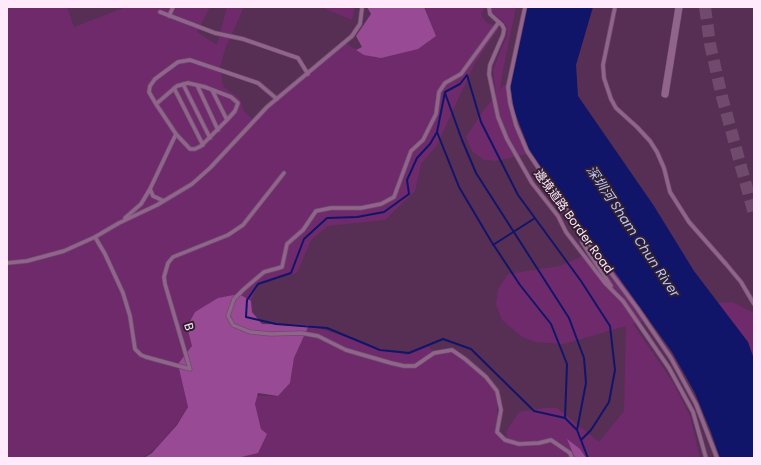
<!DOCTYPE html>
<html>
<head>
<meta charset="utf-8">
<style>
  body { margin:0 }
  #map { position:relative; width:761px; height:465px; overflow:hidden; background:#572e54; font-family:Poppins,sans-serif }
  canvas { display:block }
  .frame { position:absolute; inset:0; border:8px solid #ffeafc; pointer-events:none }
</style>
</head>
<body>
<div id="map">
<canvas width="761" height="465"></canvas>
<div class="frame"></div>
</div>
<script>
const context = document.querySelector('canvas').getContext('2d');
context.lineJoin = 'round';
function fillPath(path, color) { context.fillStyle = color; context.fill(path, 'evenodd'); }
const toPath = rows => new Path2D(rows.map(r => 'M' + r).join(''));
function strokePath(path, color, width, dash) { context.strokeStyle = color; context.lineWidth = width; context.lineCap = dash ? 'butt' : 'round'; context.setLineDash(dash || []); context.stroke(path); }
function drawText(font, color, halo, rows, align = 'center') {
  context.font = font + ' Poppins,"Noto Sans SC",sans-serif'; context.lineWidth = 4; context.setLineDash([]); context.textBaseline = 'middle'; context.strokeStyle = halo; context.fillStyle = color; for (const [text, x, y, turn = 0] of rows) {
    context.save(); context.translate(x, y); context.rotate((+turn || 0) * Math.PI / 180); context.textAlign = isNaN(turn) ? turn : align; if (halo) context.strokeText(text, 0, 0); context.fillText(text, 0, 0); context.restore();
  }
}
fillPath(toPath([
  [7,7,67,7,74,27,126,7,210,7,197,32,217,45,227,7,244,7,226,47,220,66,223,86,240,99,244,111,252,119,274,97,346,43,364,55,436,36,424,7,485,7,481,14,483,18,486,22,499,28,474,65,437,145,421,164,415,191,385,220,328,226,311,240,297,273,258,284,251,301,221,298,187,327,192,345,191,401,179,421,157,447,143,458,7,458],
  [321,7,355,7,352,20],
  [492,7,516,7,502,75,500,90,511,78,514,111,517,123,531,153,496,161,484,160,472,151,466,137,483,111,496,95,493,70,507,35,507,29,504,22,491,11],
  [599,249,649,319,633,324,672,381,690,416,700,458,233,458,267,434,261,429,255,404,257,396,278,396,290,383,294,358,309,325,370,345,407,355,428,345,434,353,452,350,462,356,497,391,497,431,505,440,507,430,519,412,544,408,557,408,599,442,624,411,626,326,564,344,535,342,522,337,502,320,496,304,498,289,508,274,559,266],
  [732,302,754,313,754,359,748,342,718,303]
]), '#6f2a6c');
fillPath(toPath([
  [367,7,424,7,436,36,418,49,381,58,364,55,356,50,362,47,356,36,371,14],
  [239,294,251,301,252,312,262,324,309,325,294,358,290,383,278,396,258,393,255,404,261,429,267,434,258,453,237,458,144,458,152,453,177,425,188,407,178,364,192,346,187,327,195,312,218,298],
  [567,439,580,449,586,458,575,458]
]), '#994a94');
fillPath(toPath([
  [526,7,593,7,576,65,578,96,654,206,694,271,748,342,754,359,754,458,720,458,711,432,695,393,672,352,544,173,529,149,514,110,510,84]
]), '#11156a');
strokePath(toPath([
  [445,93,462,140,476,173,569,318,584,358,586,383,577,430],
  [437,132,459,187,491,241,520,285,551,324,567,364,565,418],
  [493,245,535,218],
  [581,440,591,430,609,402,615,370,610,326,581,281,518,195,481,122,467,75,460,84,445,92,437,132,430,144,417,158,407,180,409,194,384,212,357,217,327,218,304,239,291,273,258,284,247,300,246,317,276,324,327,328,380,350,409,353,443,339,471,349,534,411,565,418,577,430,588,458]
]), '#11156a', 2);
strokePath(toPath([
  [705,7,710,44,722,97,754,214]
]), '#704a6d', 12, [12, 6]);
const service = toPath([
  [489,7,490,14,502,25,504,29,503,35,490,65,489,74,498,117,507,139,532,183,558,216,566,232,605,283,623,301,669,368,693,412,706,458],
  [525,7,508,87,510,103,516,125,527,151,591,246,637,308,671,358,696,404,717,458],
  [615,7,603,65,604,78,611,99,616,108,637,127,650,141,657,152,664,168,670,192,689,222,726,264,741,282,754,304],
  [160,12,215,33,243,39,298,58,308,74],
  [169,16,173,7],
  [499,22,461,74,445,83,439,92,436,114,423,140,411,151,394,197,381,204,361,208,331,208,316,211,303,230,287,244,282,267,264,272,244,289,234,299,228,316,233,325,250,332,271,334,301,333,318,336,346,350,391,363,404,366,415,366,434,353,452,350,465,359,486,377,497,391,501,410,497,432,505,440,519,444,539,443,551,440,570,453,572,458],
  [183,84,210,138],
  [197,85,218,130],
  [174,88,203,145],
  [212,90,227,120],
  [156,104,177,86,188,83,205,87,231,97,238,103,235,111,227,120,201,146,195,149,190,149,176,134],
  [150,189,153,196,164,201],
  [125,218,141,204,150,189,176,134,156,104,149,92,150,86,155,79,178,62,190,60,258,83,277,99],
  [582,233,582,242,611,286],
  [95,237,105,254,123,293,130,316,135,349,141,355,146,357,190,369,165,284,164,277,168,263,173,257,228,235,243,225,284,173],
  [7,263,27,261,64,251,95,237,119,223,157,205,192,184,210,168,267,107,352,36,360,24,362,8]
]);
const minor = toPath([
  [665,94,679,7]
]);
strokePath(service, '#6e4c6c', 5);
strokePath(minor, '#6e4c6c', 8);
strokePath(service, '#91648c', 3.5);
strokePath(minor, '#91648c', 7);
drawText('12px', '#ffeafc', '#311f30', [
  ["邊境道路 Border Road",573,222,54],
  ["B",188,327,74]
]);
drawText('italic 13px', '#b6c6f5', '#311f30', [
  ["深圳河 Sham Chun River",632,232,56]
]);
</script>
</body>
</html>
